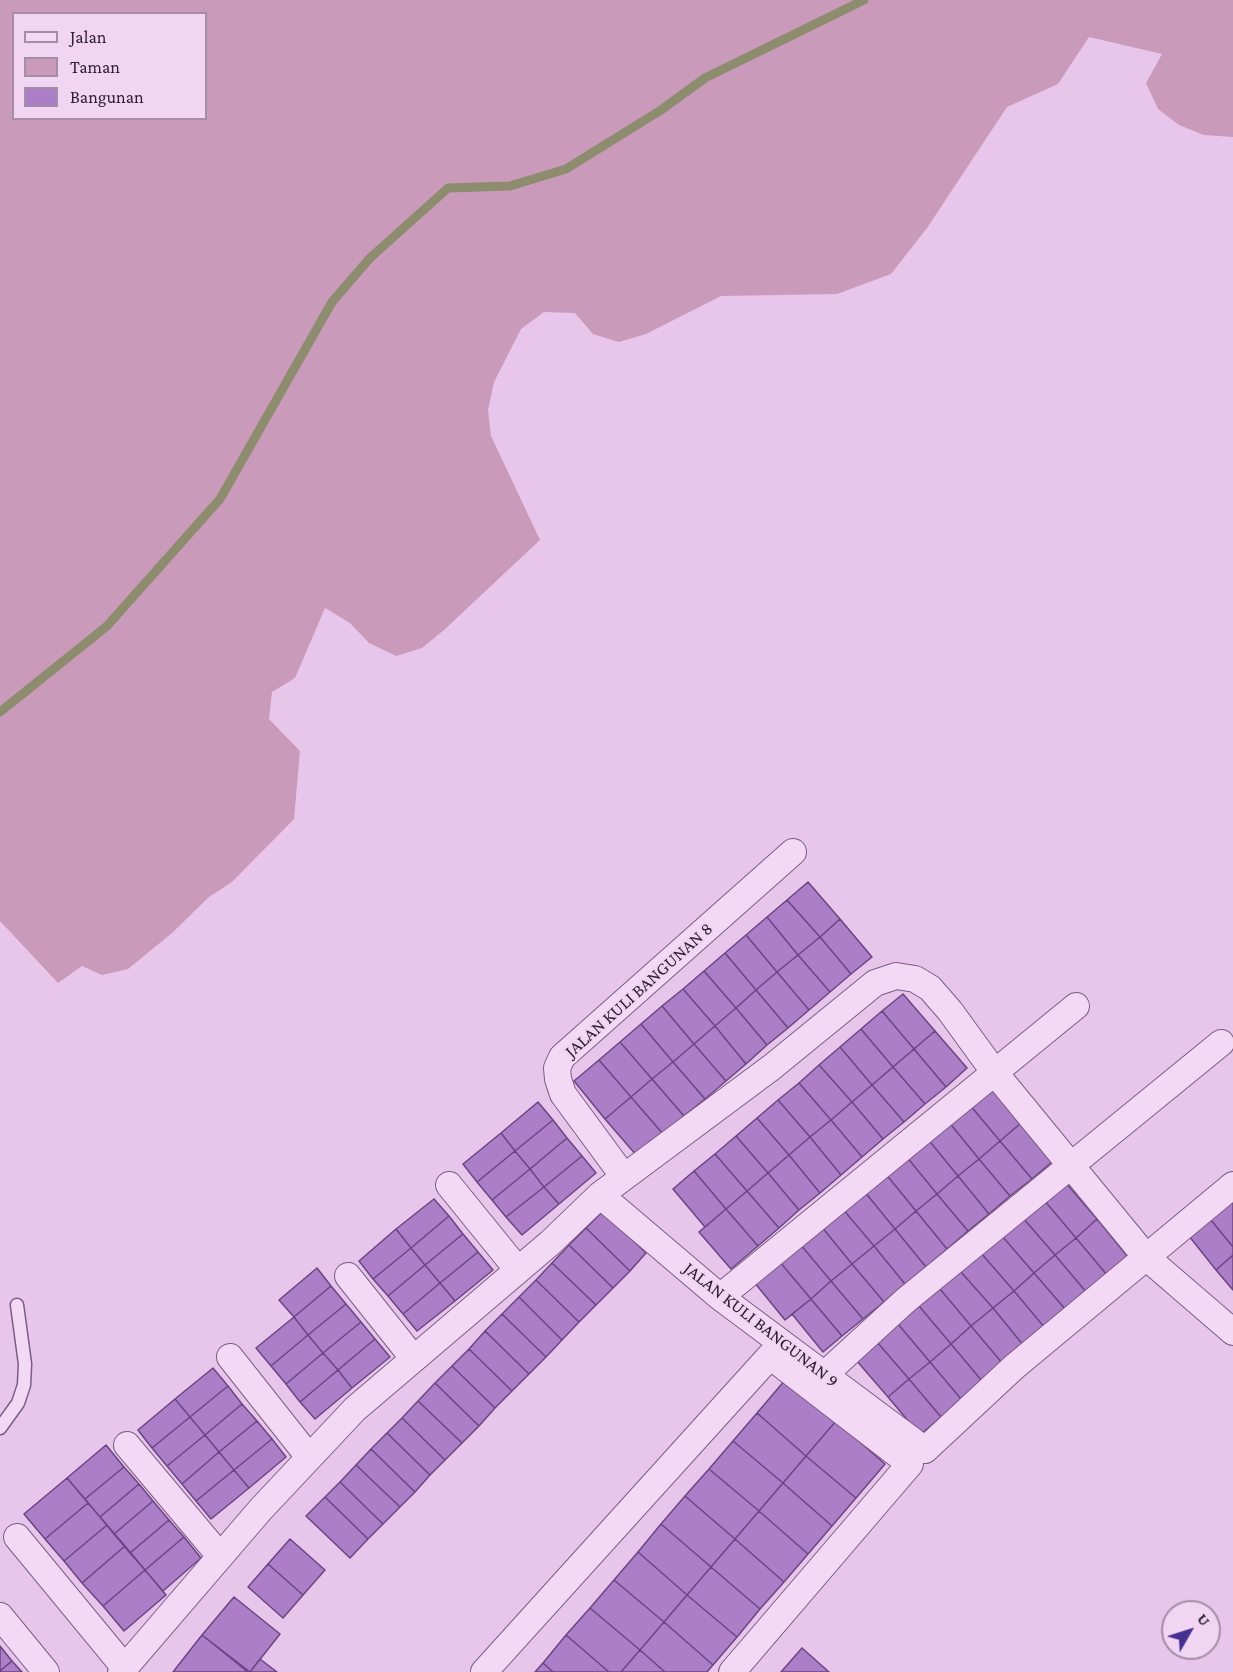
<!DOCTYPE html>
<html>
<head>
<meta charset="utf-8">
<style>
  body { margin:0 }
  #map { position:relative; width:1233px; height:1672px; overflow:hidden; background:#e8c6eb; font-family:"Crimson Pro",serif }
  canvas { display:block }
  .legend { position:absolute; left:12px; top:12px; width:195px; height:108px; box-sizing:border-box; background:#f1d5f3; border:2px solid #a48da7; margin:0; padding:8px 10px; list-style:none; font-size:18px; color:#302036 }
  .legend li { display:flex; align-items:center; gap:12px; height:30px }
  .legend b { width:30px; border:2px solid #a48da7 }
  .north { position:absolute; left:1161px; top:1600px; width:60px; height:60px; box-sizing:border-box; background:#f1d5f3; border:2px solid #a48da7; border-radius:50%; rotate:51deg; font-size:16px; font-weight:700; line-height:24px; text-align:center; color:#302036 }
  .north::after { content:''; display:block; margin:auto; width:21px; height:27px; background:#453190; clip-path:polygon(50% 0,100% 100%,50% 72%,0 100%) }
</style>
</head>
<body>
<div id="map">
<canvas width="1233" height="1672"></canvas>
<ul class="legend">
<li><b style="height:8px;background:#f4d9f6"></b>Jalan</li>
<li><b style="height:16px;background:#c99ab9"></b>Taman</li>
<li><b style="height:16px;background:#ac7ec7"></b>Bangunan</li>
</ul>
<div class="north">U</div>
</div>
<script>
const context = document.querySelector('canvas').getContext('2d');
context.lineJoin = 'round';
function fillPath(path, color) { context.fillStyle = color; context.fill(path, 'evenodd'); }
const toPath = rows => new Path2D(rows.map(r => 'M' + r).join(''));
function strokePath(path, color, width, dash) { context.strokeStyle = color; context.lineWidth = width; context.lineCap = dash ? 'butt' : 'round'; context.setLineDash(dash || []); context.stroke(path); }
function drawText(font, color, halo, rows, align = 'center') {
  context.font = font + ' "Crimson Pro",serif'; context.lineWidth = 5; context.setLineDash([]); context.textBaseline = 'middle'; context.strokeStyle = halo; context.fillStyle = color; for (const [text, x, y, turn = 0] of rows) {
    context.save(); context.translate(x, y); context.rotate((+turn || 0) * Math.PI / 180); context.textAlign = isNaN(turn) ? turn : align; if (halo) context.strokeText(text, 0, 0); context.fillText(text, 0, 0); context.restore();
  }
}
fillPath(toPath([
  [0,0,1233,0,1233,137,1204,135,1179,125,1158,109,1146,83,1162,54,1089,37,1058,84,1007,107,927,228,891,274,837,294,721,296,646,334,619,342,593,334,575,313,544,312,521,329,494,382,488,410,491,436,540,540,444,630,422,648,396,656,369,643,350,623,325,608,295,678,272,692,269,719,300,751,294,819,232,882,209,897,172,933,128,969,102,975,82,966,58,983,0,921],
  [14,14,206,14,206,118,14,118]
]), '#c99ab9');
strokePath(toPath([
  [0,712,107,626,220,499,332,302,370,258,448,188,510,186,566,169,661,110,705,78,864,0]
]), '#8d8c6e', 9);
const building = toPath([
  [808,882,840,919,820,937,787,900,808,882],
  [787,900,820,937,798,955,767,917,787,900],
  [767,917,798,955,777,972,746,935,767,917],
  [840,919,872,957,851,974,820,937,840,919],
  [746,935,777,972,756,990,725,953,746,935],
  [820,937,851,974,830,992,798,955,820,937],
  [725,953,756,990,736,1008,704,971,725,953],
  [798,955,830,992,809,1010,777,972,798,955],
  [704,971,736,1008,715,1026,683,989,704,971],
  [777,972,809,1010,788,1028,756,990,777,972],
  [683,989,715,1026,694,1044,662,1006,683,989],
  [756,990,788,1028,767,1045,736,1008,756,990],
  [903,994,935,1031,914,1049,882,1011,903,994],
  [662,1006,694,1044,673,1062,641,1024,662,1006],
  [736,1008,767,1045,746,1064,715,1026,736,1008],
  [882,1011,914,1049,893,1067,861,1029,882,1011],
  [641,1024,673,1062,652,1079,620,1042,641,1024],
  [715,1026,746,1064,726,1081,694,1044,715,1026],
  [861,1029,893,1067,872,1085,840,1047,861,1029],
  [935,1031,967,1068,946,1087,914,1049,935,1031],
  [620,1042,652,1079,631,1097,599,1060,620,1042],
  [694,1044,726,1081,705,1099,673,1062,694,1044],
  [840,1047,872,1085,852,1102,819,1065,840,1047],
  [914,1049,946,1087,925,1104,893,1067,914,1049],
  [599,1060,631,1097,605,1119,574,1081,599,1060],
  [673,1062,705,1099,684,1116,652,1079,673,1062],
  [819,1065,852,1102,831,1120,799,1083,819,1065],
  [893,1067,925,1104,904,1122,872,1085,893,1067],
  [652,1079,684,1116,663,1134,631,1097,652,1079],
  [799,1083,831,1120,810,1137,778,1100,799,1083],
  [872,1085,904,1122,883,1139,852,1102,872,1085],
  [990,1086,1021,1123,1000,1141,969,1104,990,1086],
  [631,1097,663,1134,637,1156,605,1119,631,1097],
  [778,1100,810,1137,789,1155,757,1118,778,1100],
  [538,1102,553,1120,515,1151,501,1133,538,1102],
  [852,1102,883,1139,862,1157,831,1120,852,1102],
  [969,1104,1000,1141,979,1159,948,1121,969,1104],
  [757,1118,789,1155,768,1173,736,1136,757,1118],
  [553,1120,567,1138,530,1169,515,1151,553,1120],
  [831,1120,862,1157,841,1175,810,1137,831,1120],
  [948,1121,979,1159,958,1176,927,1138,948,1121],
  [1021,1123,1053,1161,1032,1179,1000,1141,1021,1123],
  [501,1133,515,1151,477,1182,463,1164,501,1133],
  [736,1136,768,1173,747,1191,715,1154,736,1136],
  [810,1137,841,1175,820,1193,789,1155,810,1137],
  [567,1138,582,1156,544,1187,530,1169,567,1138],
  [927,1138,958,1176,937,1194,906,1156,927,1138],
  [1000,1141,1032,1179,1010,1196,979,1159,1000,1141],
  [515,1151,530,1169,492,1200,477,1182,515,1151],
  [715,1154,747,1191,726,1209,694,1171,715,1154],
  [789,1155,820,1193,799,1210,768,1173,789,1155],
  [582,1156,596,1173,559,1204,544,1187,582,1156],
  [906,1156,937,1194,916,1211,885,1173,906,1156],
  [979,1159,1010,1196,989,1214,958,1176,979,1159],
  [530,1169,544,1187,506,1217,492,1200,530,1169],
  [694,1171,726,1209,705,1227,673,1189,694,1171],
  [768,1173,799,1210,779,1228,747,1191,768,1173],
  [885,1173,916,1211,895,1229,864,1191,885,1173],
  [958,1176,989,1214,968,1231,937,1194,958,1176],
  [1065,1182,1097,1219,1076,1238,1044,1200,1065,1182],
  [544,1187,559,1204,522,1235,506,1217,544,1187],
  [747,1191,779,1228,758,1246,726,1209,747,1191],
  [864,1191,895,1229,874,1246,842,1208,864,1191],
  [937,1194,968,1231,947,1249,916,1211,937,1194],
  [1227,1197,1233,1204,1233,1247,1206,1214,1227,1197],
  [434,1199,449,1216,411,1248,396,1229,434,1199],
  [1044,1200,1076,1238,1055,1255,1023,1218,1044,1200],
  [842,1208,874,1246,852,1264,821,1226,842,1208],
  [726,1209,758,1246,731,1269,699,1232,726,1209],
  [603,1211,646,1253,630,1271,586,1228,603,1211],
  [916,1211,947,1249,926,1267,895,1229,916,1211],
  [1206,1214,1233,1247,1233,1255,1216,1270,1185,1231,1206,1214],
  [449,1216,463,1234,425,1265,411,1248,449,1216],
  [1023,1218,1055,1255,1034,1273,1002,1236,1023,1218],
  [1097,1219,1128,1257,1107,1275,1076,1238,1097,1219],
  [821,1226,852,1264,831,1281,800,1244,821,1226],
  [586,1228,630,1271,613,1288,569,1245,586,1228],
  [396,1229,411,1248,373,1279,359,1261,396,1229],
  [895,1229,926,1267,905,1284,874,1246,895,1229],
  [463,1234,478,1252,440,1283,425,1265,463,1234],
  [1002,1236,1034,1273,1014,1291,981,1253,1002,1236],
  [1076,1238,1107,1275,1087,1293,1055,1255,1076,1238],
  [800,1244,831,1281,811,1299,779,1261,800,1244],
  [569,1245,613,1288,596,1305,552,1263,569,1245],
  [874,1246,905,1284,884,1302,852,1264,874,1246],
  [411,1248,425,1265,388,1296,373,1279,411,1248],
  [478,1252,493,1270,455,1301,440,1283,478,1252],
  [981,1253,1014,1291,993,1308,960,1271,981,1253],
  [1055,1255,1087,1293,1066,1310,1034,1273,1055,1255],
  [1233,1255,1233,1290,1216,1270,1233,1255],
  [779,1261,811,1299,785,1320,754,1282,779,1261],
  [552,1263,596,1305,579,1322,536,1280,552,1263],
  [852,1264,884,1302,863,1319,831,1281,852,1264],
  [425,1265,440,1283,403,1314,388,1296,425,1265],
  [317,1268,331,1286,294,1317,279,1300,317,1268],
  [960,1271,993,1308,971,1326,940,1289,960,1271],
  [1034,1273,1066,1310,1045,1328,1014,1291,1034,1273],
  [536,1280,579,1322,562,1340,519,1297,536,1280],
  [831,1281,863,1319,842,1336,811,1299,831,1281],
  [440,1283,455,1301,417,1331,403,1314,440,1283],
  [331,1286,346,1304,308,1335,294,1317,331,1286],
  [940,1289,971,1326,951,1344,919,1306,940,1289],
  [1014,1291,1045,1328,1024,1346,993,1308,1014,1291],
  [519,1297,562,1340,546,1357,502,1314,519,1297],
  [811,1299,842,1336,823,1352,792,1314,811,1299],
  [346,1304,361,1322,323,1353,308,1335,346,1304],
  [919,1306,951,1344,930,1362,898,1324,919,1306],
  [993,1308,1024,1346,1003,1364,971,1326,993,1308],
  [502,1314,546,1357,529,1374,485,1331,502,1314],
  [294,1317,308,1335,271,1366,256,1348,294,1317],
  [361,1322,375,1339,338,1370,323,1353,361,1322],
  [898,1324,930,1362,909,1379,877,1342,898,1324],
  [971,1326,1003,1364,982,1381,951,1344,971,1326],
  [485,1331,529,1374,512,1391,469,1349,485,1331],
  [308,1335,323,1353,286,1384,271,1366,308,1335],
  [375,1339,390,1357,352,1388,338,1370,375,1339],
  [877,1342,909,1379,888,1397,856,1360,877,1342],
  [951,1344,982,1381,961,1399,930,1362,951,1344],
  [469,1349,512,1391,495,1408,452,1366,469,1349],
  [323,1353,338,1370,300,1402,286,1384,323,1353],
  [930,1362,961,1399,941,1417,909,1379,930,1362],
  [452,1366,495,1408,479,1426,435,1383,452,1366],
  [213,1368,228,1386,190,1417,175,1399,213,1368],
  [338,1370,352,1388,315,1419,300,1402,338,1370],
  [786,1379,836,1421,806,1456,757,1413,786,1379],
  [909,1379,941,1417,920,1435,888,1397,909,1379],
  [435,1383,479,1426,462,1443,418,1401,435,1383],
  [228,1386,242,1404,205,1435,190,1417,228,1386],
  [175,1399,190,1417,152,1448,138,1430,175,1399],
  [418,1401,462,1443,445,1460,402,1418,418,1401],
  [242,1404,257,1421,219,1452,205,1435,242,1404],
  [757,1413,806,1456,783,1483,733,1441,757,1413],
  [190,1417,205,1435,167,1466,152,1448,190,1417],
  [402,1418,445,1460,430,1475,387,1433,402,1418],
  [257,1421,272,1439,234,1470,219,1452,257,1421],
  [836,1421,885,1464,856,1498,806,1456,836,1421],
  [387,1433,430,1475,415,1492,371,1449,387,1433],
  [205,1435,219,1452,182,1484,167,1466,205,1435],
  [272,1439,286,1457,249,1488,234,1470,272,1439],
  [733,1441,783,1483,759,1511,709,1469,733,1441],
  [106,1445,124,1467,85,1499,67,1478,106,1445],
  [371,1449,415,1492,400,1507,356,1465,371,1449],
  [219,1452,234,1470,196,1501,182,1484,219,1452],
  [806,1456,856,1498,832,1526,783,1483,806,1456],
  [356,1465,400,1507,383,1524,340,1482,356,1465],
  [124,1467,139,1484,100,1517,85,1499,124,1467],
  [709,1469,759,1511,735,1539,685,1496,709,1469],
  [234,1470,249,1488,211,1519,196,1501,234,1470],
  [67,1478,88,1503,45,1539,24,1514,67,1478],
  [340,1482,383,1524,368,1539,325,1497,340,1482],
  [783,1483,832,1526,808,1554,759,1511,783,1483],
  [139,1484,153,1501,114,1534,100,1517,139,1484],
  [685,1496,735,1539,711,1567,661,1524,685,1496],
  [325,1497,368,1539,350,1558,306,1516,325,1497],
  [153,1501,169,1520,130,1553,114,1534,153,1501],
  [88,1503,107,1525,64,1561,45,1539,88,1503],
  [759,1511,808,1554,784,1582,735,1539,759,1511],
  [169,1520,184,1537,145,1570,130,1553,169,1520],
  [661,1524,711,1567,687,1595,638,1552,661,1524],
  [107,1525,125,1546,82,1583,64,1561,107,1525],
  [184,1537,201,1558,163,1591,145,1570,184,1537],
  [290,1539,325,1570,303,1595,268,1564,290,1539],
  [735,1539,784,1582,760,1609,711,1567,735,1539],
  [125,1546,145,1570,103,1606,82,1583,125,1546],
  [638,1552,687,1595,664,1622,614,1580,638,1552],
  [268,1564,303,1595,283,1618,248,1587,268,1564],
  [711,1567,760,1609,737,1637,687,1595,711,1567],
  [145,1570,166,1595,124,1631,103,1606,145,1570],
  [614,1580,664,1622,640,1650,590,1608,614,1580],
  [687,1595,737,1637,713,1665,664,1622,687,1595],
  [234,1597,280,1634,250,1672,202,1635,234,1597],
  [590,1608,640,1650,621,1672,609,1672,566,1635,590,1608],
  [664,1622,713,1665,707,1672,665,1672,640,1650,664,1622],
  [202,1635,248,1672,173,1672,202,1635],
  [566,1635,609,1672,553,1672,543,1663,566,1635],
  [0,1646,12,1661,0,1671,0,1646],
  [802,1648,829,1672,781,1672,802,1648],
  [640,1650,665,1672,621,1672,640,1650],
  [260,1659,277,1672,250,1672,260,1659],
  [12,1661,22,1672,0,1672,0,1671,12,1661],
  [543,1663,553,1672,535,1672,543,1663]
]);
fillPath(building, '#ac7ec7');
strokePath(building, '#6b4483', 1.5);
const lane = toPath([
  [0,1428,18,1403,24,1385,25,1364,17,1305]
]);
const street = toPath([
  [624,1177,563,1094,558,1079,557,1068,562,1057,793,852],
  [449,1185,518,1270],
  [600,1195,720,1297,925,1450,1014,1367,1233,1185],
  [348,1276,414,1359],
  [720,1297,1076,1006],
  [230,1357,309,1457],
  [824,1375,906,1300,1221,1043],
  [127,1445,220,1556],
  [17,1537,125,1668],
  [0,1616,46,1672],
  [121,1672,261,1509,355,1409,550,1243,600,1195,772,1067,875,983,896,976,915,979,930,988,950,1011,995,1073,1146,1257,1233,1332],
  [484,1672,770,1356,910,1464,732,1672]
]);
strokePath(lane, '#7b5d85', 15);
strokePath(street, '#7b5d85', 28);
strokePath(lane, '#f4d9f6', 12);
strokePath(street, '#f4d9f6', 26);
drawText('18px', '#302036', '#f1d5f3', [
  ["JALAN KULI BANGUNAN 8",639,990,-42],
  ["JALAN KULI BANGUNAN 9",761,1325,38]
]);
</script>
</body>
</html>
